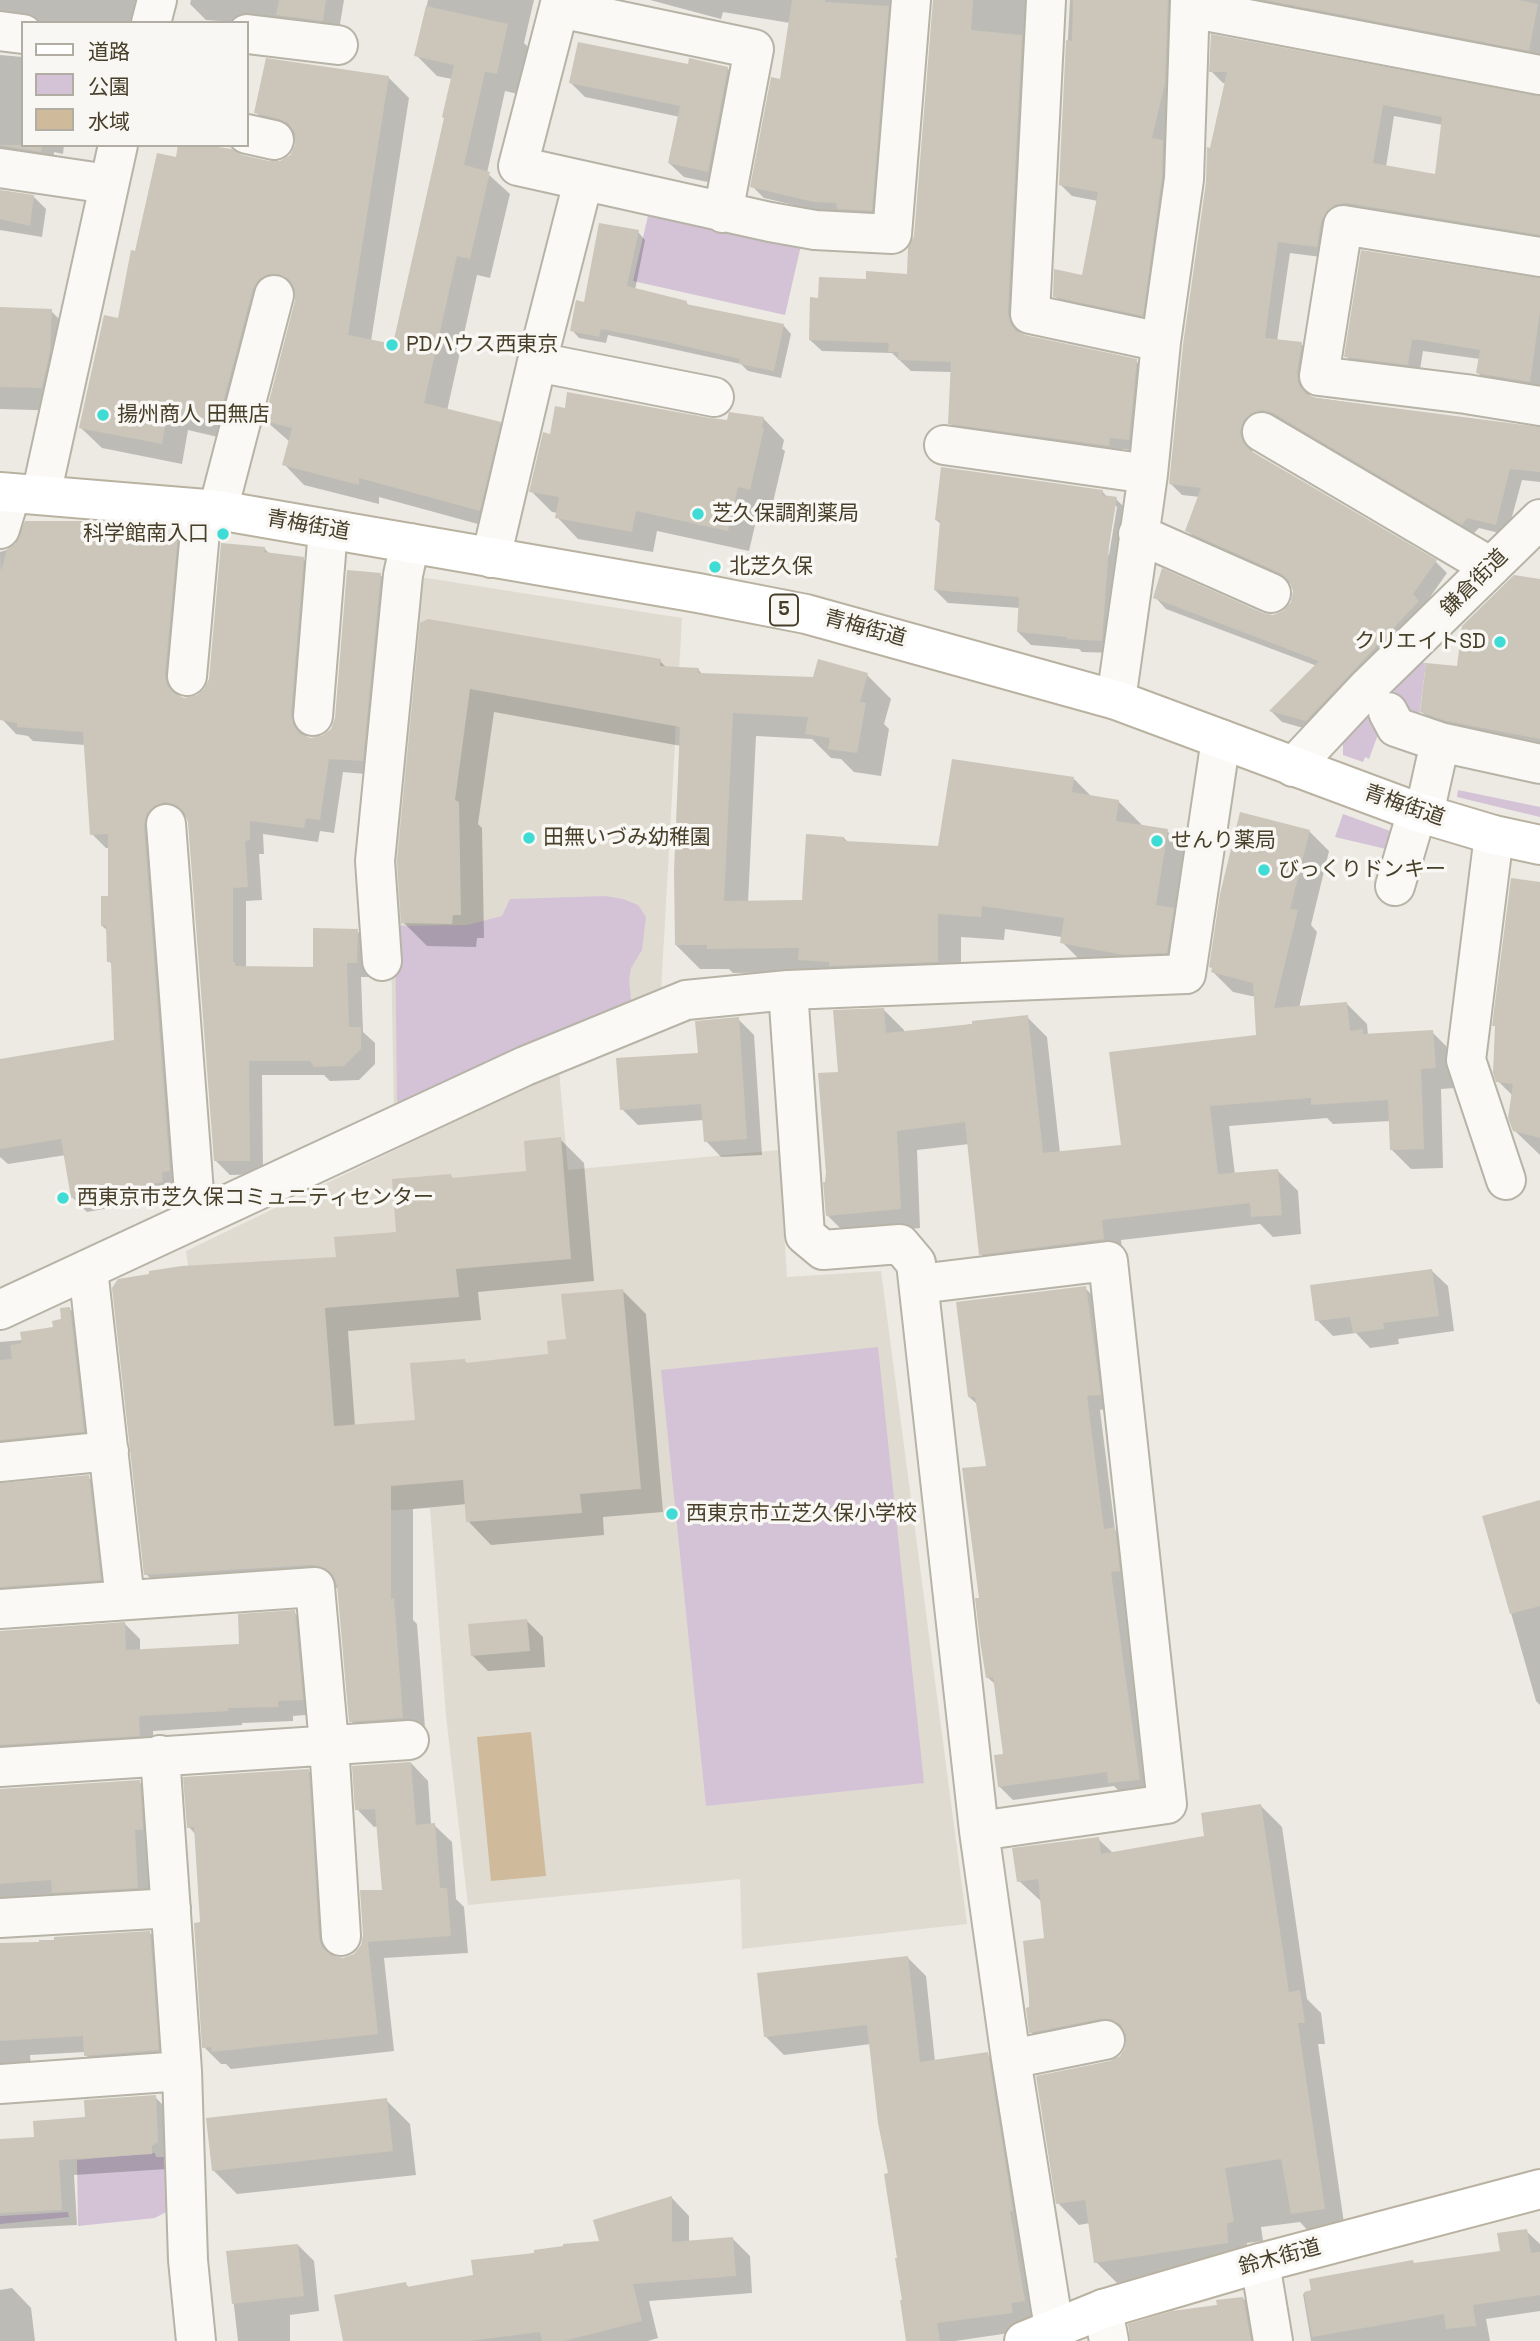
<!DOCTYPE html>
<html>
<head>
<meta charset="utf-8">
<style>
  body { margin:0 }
  #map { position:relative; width:1540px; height:2341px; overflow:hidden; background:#eceae3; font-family:"Space Grotesk","Noto Sans JP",sans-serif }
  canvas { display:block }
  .legend { position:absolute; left:21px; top:21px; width:228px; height:126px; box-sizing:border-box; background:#f9f7f3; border:2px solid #b2ada2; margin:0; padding:9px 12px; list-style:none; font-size:21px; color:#473f29 }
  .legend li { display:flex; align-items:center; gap:14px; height:35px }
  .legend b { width:35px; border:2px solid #b2ada2 }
</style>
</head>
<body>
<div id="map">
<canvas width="1540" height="2341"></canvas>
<ul class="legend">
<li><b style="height:9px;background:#fff"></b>道路</li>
<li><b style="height:19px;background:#d4c3d7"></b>公園</li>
<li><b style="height:19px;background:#cfbb9b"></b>水域</li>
</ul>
</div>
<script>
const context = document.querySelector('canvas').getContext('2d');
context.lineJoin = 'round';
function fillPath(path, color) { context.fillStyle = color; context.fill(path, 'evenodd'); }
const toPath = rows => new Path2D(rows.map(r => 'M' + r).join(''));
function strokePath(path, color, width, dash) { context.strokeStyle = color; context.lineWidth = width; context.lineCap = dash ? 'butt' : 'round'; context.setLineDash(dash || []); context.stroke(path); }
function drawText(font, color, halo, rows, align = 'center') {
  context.font = font + ' "Space Grotesk","Noto Sans JP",sans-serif'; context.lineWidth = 7; context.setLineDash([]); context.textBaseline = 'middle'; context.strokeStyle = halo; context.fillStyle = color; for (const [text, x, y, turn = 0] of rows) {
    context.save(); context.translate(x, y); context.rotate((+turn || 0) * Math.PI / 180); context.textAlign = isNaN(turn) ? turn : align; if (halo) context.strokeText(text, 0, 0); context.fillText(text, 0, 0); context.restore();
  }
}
fillPath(toPath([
  [420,577,682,618,661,992,394,1121,391,945,387,881],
  [559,1071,568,1170,779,1150,787,1277,881,1271,967,1924,742,1949,740,1879,468,1905,446,1716,430,1508,222,1521,186,1251]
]), '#dfdbd1');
fillPath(toPath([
  [650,207,802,241,785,315,633,281],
  [1417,662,1426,663,1419,717,1392,707,1383,695],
  [1371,707,1384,718,1369,759,1365,757,1363,762,1343,755,1343,734],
  [1458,790,1540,807,1540,817,1457,797],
  [1343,814,1393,832,1386,849,1335,837],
  [605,896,623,899,638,905,646,917,642,950,631,968,629,979,631,1000,407,1107,397,1101,395,926,467,925,502,916,510,899],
  [878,1347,924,1783,706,1806,661,1370],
  [155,2153,156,2157,168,2157,170,2210,155,2218,78,2226,77,2160],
  [68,2212,69,2217,0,2224,0,2216]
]), '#d4c3d7');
fillPath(toPath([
  [531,1732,546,1876,491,1881,477,1737]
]), '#cfbb9b');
fillPath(toPath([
  [0,0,142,0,136,23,31,23,0,26],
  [191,0,344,0,338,36,247,23,206,20,190,4],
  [428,0,534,0,524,43,528,47,518,94,505,91,487,173,510,194,490,278,477,275,447,411,500,423,520,444,500,530,379,497,379,504,304,485,284,464,290,442,266,421,297,294,289,294,239,442,188,430,182,464,102,448,81,428,119,320,137,253,178,159,242,157,280,163,291,156,297,144,297,138,276,133,256,112,388,77,409,98,371,341,395,346,446,119,452,79,437,76,416,55],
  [650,0,904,0,883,222,827,213,764,198,752,186,782,81,790,23,723,12,721,19],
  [934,0,1039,0,1019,326,1021,335,1136,361,1148,373,1140,451,1121,449,1120,457,962,435,950,423,952,372,911,371,892,353,822,351,810,340,819,300,867,280,909,276,916,236],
  [1070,0,1183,0,1176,95,1165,144,1174,154,1154,326,1066,308,1055,296,1083,277,1098,201,1072,196,1060,184],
  [1222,0,1540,0,1540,61],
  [1212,36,1540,97,1540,244,1359,214,1329,258,1290,253,1277,341,1301,344,1313,355,1308,386,1310,397,1540,429,1540,482,1522,480,1507,535,1479,528,1473,534,1251,445,1253,454,1389,553,1436,562,1447,573,1423,607,1318,732,1282,722,1271,711,1317,666,1166,609,1155,597,1273,617,1284,613,1292,603,1294,590,1292,584,1199,542,1187,530,1200,497,1182,495,1170,483,1212,150,1226,83,1223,83,1211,71],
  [1394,116,1443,125,1436,176,1386,167],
  [0,55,23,57,23,145,64,145,63,154,54,152,53,163,0,163],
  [689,67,727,68,742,83,722,185,684,177,669,163,680,117,585,97,571,83],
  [0,192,34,197,46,209,42,237,0,230],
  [638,232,645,240,635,290,686,302,689,306,784,326,791,334,781,378,748,371,741,364,608,335,606,343,579,338,572,330,586,304],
  [1540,280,1540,393,1490,384,1478,373,1480,359,1423,351,1419,376,1358,368,1346,356],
  [0,309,51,311,75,335,66,411,0,409],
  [763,418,784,440,782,449,785,451,771,511,759,508,749,551,657,531,653,552,578,539,557,517,558,513,552,512,531,491,551,436],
  [1102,491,1108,498,1116,499,1129,512,1114,653,1082,652,1079,649,1031,645,1018,632,1020,608,948,603,935,590,942,525,936,520],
  [1114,504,1117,507,1109,555,1106,555],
  [129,536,177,536,191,551,179,690,180,698,184,699,198,697,206,690,264,548,271,555,303,559,317,573,305,730,307,738,310,739,324,737,332,730,380,575,395,589,377,775,343,772,334,833,320,831,318,842,263,834,264,854,259,854,262,900,246,901,246,968,315,969,357,931,371,945,371,977,361,977,363,1032,375,1043,375,1064,359,1080,330,1081,324,1075,262,1075,263,1174,230,1175,215,1160,188,817,179,816,176,1196,87,1212,72,1197,66,1155,8,1164,0,1157,0,1061,116,1041,113,966,109,961,108,931,102,926,110,897,110,848,106,848,92,834,85,745,33,741,28,736,16,734,2,719,0,552,16,547],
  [1540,581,1540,755,1442,732,1421,711,1459,668],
  [422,624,660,661,667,668,698,669,703,675,815,679,867,675,891,699,884,724,889,729,881,776,854,772,841,759,831,758,812,739,756,736,748,903,804,902,844,838,848,842,940,847,1074,779,1092,797,1118,801,1142,825,1167,831,1191,855,1190,976,1086,966,1062,942,1062,937,1005,929,1004,940,961,937,961,985,812,972,733,973,729,969,700,969,676,945,681,746,494,712,478,824,482,828,484,938,477,938,476,947,427,946,403,922],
  [1309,831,1329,851,1311,925,1317,932,1299,1008,1347,1004,1367,1024,1368,1035,1432,1032,1452,1052,1455,1088,1441,1089,1443,1168,1411,1169,1391,1149,1391,1121,1333,1124,1327,1118,1229,1126,1235,1175,1278,1171,1298,1191,1301,1234,1273,1237,1260,1224,1121,1240,1123,1259,1001,1274,981,1254,969,1144,917,1150,920,1228,847,1235,827,1215,840,1074,884,1010,904,1030,904,1033,1027,1017,1047,1037,1060,1153,1123,1147,1258,1037,1256,997,1233,992,1213,972],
  [1540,884,1540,1155,1514,1130,1513,1096,1498,1081,1497,1028,1494,1025],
  [738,1019,754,1035,762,1155,721,1157,706,1141,704,1120,638,1125,622,1109,699,1054],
  [560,1139,584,1163,594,1281,478,1292,481,1320,348,1331,355,1426,417,1421,464,1361,468,1364,549,1355,622,1290,646,1314,663,1512,603,1517,604,1535,491,1545,468,1521,467,1504,413,1509,413,1620,417,1624,426,1741,374,1745,351,1721,339,1588,169,1597,146,1574,338,1259,398,1233,451,1176,454,1180,528,1172],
  [1432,1271,1448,1286,1454,1331,1398,1339,1399,1344,1370,1348,1356,1333,1333,1336,1317,1320],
  [1085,1288,1099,1302,1113,1408,1100,1410,1115,1530,1128,1543,1153,1793,1124,1796,1114,1786,1013,1800,999,1786,1005,1755,996,1685,987,1677,981,1599,988,1467,978,1405,969,1397],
  [70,1309,84,1324,98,1446,0,1461,0,1342,23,1340,55,1329,63,1321],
  [88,1477,103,1492,115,1594,0,1608,0,1485],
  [1540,1502,1540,1705,1536,1701,1484,1518],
  [294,1612,309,1627,317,1714,293,1716,293,1721,242,1723,242,1725,153,1731,154,1750,0,1766,0,1632,125,1624,140,1639,140,1651,241,1645],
  [527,1621,543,1637,545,1667,488,1671,472,1655],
  [411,1763,428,1781,431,1825,434,1825,452,1842,456,1899,464,1907,468,1953,384,1958,394,2051,231,2069,226,2064,221,2064,204,2047,202,1924,196,1835,189,1827,308,1770,325,1788,336,1956,343,1960,355,1955,362,1946,384,1892,378,1826,374,1827,357,1809],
  [139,1782,154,1796,152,1902,68,1907,56,1895,0,1899,0,1790],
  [1261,1806,1282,1827,1307,1999,1321,2013,1325,2044,1318,2044,1345,2230,1312,2235,1300,2222,1261,2227,1263,2241,1247,2243,1248,2263,1117,2283,1096,2262,1090,2223,1079,2225,1058,2203,1111,2063,1121,2057,1127,2048,1128,2039,1052,2053,1031,2032,1031,2009,1046,1940,1042,1902,1019,1881,1098,1839,1113,1853,1206,1837],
  [150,1933,165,1948,173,2065,101,2071,86,2055,85,2052,30,2055,31,2067,0,2069,0,1945,41,1944],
  [907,1957,926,1976,935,2062,987,2054,1006,2072,1042,2318,1030,2330,955,2341,907,2341,890,2175,871,2044,784,2055,766,2037],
  [155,2097,170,2112,167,2169,74,2175,77,2225,0,2229,0,2140,36,2138,86,2119],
  [386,2100,410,2124,416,2175,237,2194,213,2170],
  [672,2198,689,2216,689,2242,732,2238,750,2256,752,2293,649,2301,658,2338,648,2341,344,2341,405,2284,410,2288,474,2276,536,2255,602,2243],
  [1526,2231,1540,2244,1540,2311,1486,2319,1490,2341,1311,2341,1303,2294,1415,2264,1502,2253],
  [298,2245,314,2261,319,2311,290,2315,290,2341,238,2341,228,2253],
  [12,2288,31,2308,35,2341,0,2341,0,2290],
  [1243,2298,1256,2312,1262,2341,1165,2341,1219,2306]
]), '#0003');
fillPath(toPath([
  [279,0,326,0,323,21,276,15],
  [792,0,825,0,825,2,889,6,872,211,837,209,836,203,814,202,750,187,771,77,780,79],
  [933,0,973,0,971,30,1022,35,1008,313,1010,322,1016,331,1025,335,1137,359,1129,440,1110,438,1109,446,948,424,951,362,898,360,898,352,888,352,889,343,809,340,810,297,818,298,819,277,866,279,866,271,907,274,908,248,914,236],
  [1073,0,1168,0,1165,83,1152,138,1163,140,1162,177,1143,316,1053,297,1054,269,1082,275,1098,192,1059,185,1066,40,1072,41],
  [1265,0,1518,0,1538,4,1529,51],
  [426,6,508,24,497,74,485,72,464,165,490,172,470,259,457,256,424,403,501,422,480,511,359,478,359,485,282,465,292,428,264,421,295,300,295,290,290,280,279,274,268,274,259,279,253,289,218,422,168,410,162,444,79,428,104,315,118,318,131,250,135,251,157,153,176,157,178,145,204,145,232,149,242,155,269,161,280,161,290,155,295,145,295,133,288,123,279,119,254,113,266,58,389,76,348,335,393,344,444,118,442,117,454,65,414,56],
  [1211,34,1540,96,1540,235,1346,203,1335,205,1326,212,1321,222,1317,247,1278,242,1265,338,1302,342,1297,373,1299,385,1306,394,1316,398,1540,427,1540,472,1510,469,1496,525,1467,518,1462,525,1273,413,1262,410,1252,413,1244,420,1240,432,1243,442,1251,451,1437,560,1413,594,1419,601,1306,721,1269,711,1319,661,1153,598,1162,568,1263,613,1273,615,1283,611,1291,602,1293,591,1289,581,1280,573,1185,531,1201,488,1169,484,1183,345,1206,182,1207,147,1210,148,1227,72,1209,72],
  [1383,105,1442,117,1435,174,1373,163],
  [578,42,688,64,689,58,728,67,708,172,668,163,680,106,569,83],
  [0,145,42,145,41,152],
  [0,190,34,195,30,226,0,219],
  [599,223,639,230,627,286,687,301,686,304,784,324,774,371,739,364,740,359,663,341,601,329,599,337,570,331,576,300,584,302],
  [1361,250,1540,278,1540,312,1530,382,1476,373,1480,350,1420,340,1412,340,1408,365,1344,357],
  [0,307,52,309,50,351,42,388,0,387],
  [567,392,710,418,727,420,729,412,764,417,762,428,764,428,750,490,738,487,728,531,636,511,632,532,555,518,559,497,529,492,543,432,550,434,555,406,565,408],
  [941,467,1103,490,1102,495,1117,497,1109,546,1102,641,1067,639,1067,637,1017,632,1019,597,934,590,940,521,935,520],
  [25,521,83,521,128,534,129,528,149,534,178,535,165,675,167,685,174,693,184,698,197,695,204,689,209,679,221,543,265,547,264,552,304,557,291,714,294,726,300,734,311,738,323,735,331,729,335,718,347,570,381,573,363,761,329,759,320,820,306,818,304,828,250,821,250,840,245,841,248,887,233,888,233,962,235,962,235,966,313,967,313,928,358,929,357,963,347,963,349,1027,361,1027,361,1049,344,1066,314,1067,310,1061,249,1061,250,1161,214,1161,188,822,184,812,176,805,165,802,154,806,147,814,144,826,170,1171,162,1172,163,1182,71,1198,61,1139,0,1149,0,1059,114,1040,111,962,107,962,106,926,101,926,101,896,108,896,108,834,90,835,83,732,17,727,17,723,0,720,0,576,7,549,15,544],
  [1514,575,1540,579,1540,739,1446,721,1420,712,1426,663,1457,666,1462,626],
  [428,619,661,659,660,666,699,668,698,673,813,677,818,659,868,673,860,702,866,703,857,753,828,749,830,738,805,734,808,717,733,713,724,901,802,900,806,834,844,837,844,841,938,846,952,759,1074,777,1072,792,1119,800,1116,821,1168,829,1156,905,1174,908,1167,953,1124,955,1060,943,1064,918,982,906,981,917,938,914,938,962,829,966,829,962,798,960,799,948,707,949,707,945,675,945,674,871,680,727,470,689,455,800,459,802,461,915,453,915,452,924,401,923,397,861,420,623],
  [1240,812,1310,830,1290,909,1298,910,1274,1008,1347,1002,1350,1031,1363,1029,1363,1034,1433,1030,1436,1068,1421,1069,1424,1149,1390,1150,1388,1100,1311,1105,1311,1098,1210,1106,1218,1174,1278,1169,1282,1215,1251,1217,1250,1203,1102,1220,1104,1239,979,1255,965,1122,897,1131,901,1209,826,1216,823,1182,825,1182,826,1173,818,1073,838,1072,833,1010,884,1008,886,1033,972,1024,972,1021,1028,1015,1043,1153,1121,1145,1109,1052,1256,1035,1253,983,1211,972,1212,968,1209,967,1220,894],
  [1511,878,1540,882,1540,1138,1513,1131,1508,1118,1513,1084,1496,1082,1493,1073,1495,1026,1492,1026],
  [739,1017,747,1139,704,1142,701,1104,620,1110,616,1058,698,1053,695,1021],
  [561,1137,571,1259,456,1269,459,1297,325,1308,334,1426,415,1420,410,1363,465,1359,465,1363,548,1354,547,1341,566,1339,561,1294,623,1289,641,1489,580,1494,582,1513,466,1522,463,1480,391,1486,391,1599,394,1598,403,1718,349,1722,337,1585,333,1575,325,1568,313,1565,144,1575,112,1288,118,1279,149,1274,149,1271,182,1266,336,1257,334,1237,396,1232,392,1179,451,1174,452,1178,526,1171,524,1141],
  [1432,1269,1439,1316,1383,1323,1384,1329,1353,1333,1350,1317,1315,1321,1310,1285],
  [1086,1286,1101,1395,1087,1396,1104,1529,1115,1527,1120,1571,1111,1572,1140,1780,1108,1783,1107,1772,998,1787,994,1755,1003,1754,993,1677,986,1678,980,1641,975,1598,979,1598,962,1468,986,1466,975,1397,968,1397,956,1302],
  [70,1307,84,1432,0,1440,0,1360,12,1359,10,1345,22,1343,20,1332,53,1327,52,1321,61,1319,60,1308],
  [89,1475,101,1580,0,1587,0,1483],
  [1540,1500,1540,1606,1510,1614,1482,1516],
  [295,1610,303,1700,278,1701,278,1707,228,1708,228,1711,139,1716,140,1736,0,1745,0,1631,125,1622,126,1650,239,1644,238,1614],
  [527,1619,530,1651,471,1656,468,1624],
  [411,1762,416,1825,435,1823,440,1888,447,1888,451,1936,368,1942,378,2034,212,2052,211,2047,202,2048,194,1923,200,1922,194,1827,187,1828,183,1777,309,1769,319,1937,322,1947,331,1955,343,1958,354,1954,361,1945,363,1935,360,1890,382,1890,375,1809,355,1810,352,1766],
  [140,1780,143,1830,135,1830,138,1888,52,1893,51,1880,0,1884,0,1789],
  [1261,1804,1289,1992,1300,1990,1305,2023,1298,2023,1325,2209,1291,2214,1281,2159,1225,2168,1234,2222,1227,2223,1228,2243,1094,2263,1085,2200,1056,2204,1036,2076,1110,2061,1120,2056,1125,2048,1126,2036,1121,2025,1111,2019,1101,2019,1029,2033,1026,2008,1029,2007,1029,1997,1023,1941,1044,1938,1038,1879,1017,1882,1012,1848,1099,1837,1101,1854,1204,1836,1201,1813],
  [150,1931,159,2050,84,2056,83,2036,0,2041,0,1943,39,1942,39,1940,54,1940,54,1937],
  [908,1956,920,2062,988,2052,1013,2211,1010,2211,1025,2301,1011,2303,1013,2313,937,2323,940,2341,906,2341,900,2300,902,2300,895,2258,897,2258,884,2174,888,2173,878,2123,867,2025,764,2037,757,1973],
  [156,2095,158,2142,152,2146,152,2154,59,2160,62,2210,0,2213,0,2139,34,2137,33,2121,85,2117,84,2100],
  [387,2098,393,2151,212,2171,206,2118],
  [672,2196,672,2242,733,2237,736,2276,633,2284,642,2321,564,2341,542,2341,540,2332,468,2341,343,2341,334,2295,406,2282,407,2287,473,2275,471,2260,534,2253,534,2250,563,2246,563,2244,599,2241,593,2220],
  [1527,2229,1531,2253,1540,2252,1540,2295,1473,2305,1476,2326,1446,2329,1444,2314,1312,2337,1304,2292,1311,2290,1309,2279,1413,2260,1414,2263,1500,2251,1497,2233],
  [298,2244,304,2296,232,2304,226,2251],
  [1243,2297,1251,2341,1130,2341,1128,2324,1172,2311,1217,2305,1216,2300]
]), '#cbc5ba');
const minor = toPath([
  [561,0,518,166,770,222,815,230,892,234,911,0],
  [1046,0,1030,314,1161,342],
  [559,8,754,49,723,213],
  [1190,8,1540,75],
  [151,23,157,0],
  [0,31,23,34],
  [247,34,338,45],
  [247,134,274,140],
  [0,168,108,184],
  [1540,257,1343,225,1319,376,1466,394,1540,406],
  [537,362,714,397],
  [1262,432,1491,567],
  [944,445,1148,474],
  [41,495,118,145],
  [218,510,274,295],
  [0,529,11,493],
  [1138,534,1271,593],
  [491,558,537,362,583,182],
  [187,676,202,509],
  [1116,700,1148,474,1161,342,1184,179,1190,0],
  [1388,712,1396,727,1440,742],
  [313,716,328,529],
  [1293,767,1368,687,1540,519],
  [1424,814,1440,742,1540,764],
  [166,824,196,1219],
  [1494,835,1466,1060,1506,1180],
  [1395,886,1417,812],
  [382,961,375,861,403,575,410,543],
  [788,990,805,1235,823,1250,900,1244,916,1263,979,1831,1011,2059,1054,2328],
  [88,1269,125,1600],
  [919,1284,1108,1261,1167,1804,979,1831],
  [0,1310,525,1066,686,1000,788,990,1186,974,1221,739],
  [0,1462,109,1451],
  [0,1609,315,1587,329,1744,341,1936],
  [160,1755,182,2071,188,2260,196,2341],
  [0,1767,409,1740],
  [0,1918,171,1908],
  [1011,2059,1105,2040],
  [0,2084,182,2071],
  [1260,2263,1273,2341],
  [1103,2309,1109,2341]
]);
const major = toPath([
  [0,492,218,510,698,593,806,614,1116,700,1417,812,1494,835,1540,845],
  [1024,2341,1103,2309,1260,2263,1540,2189]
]);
strokePath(minor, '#b7b3a7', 42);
strokePath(major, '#b9b2a1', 42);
strokePath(minor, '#faf9f6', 38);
strokePath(major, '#fff', 38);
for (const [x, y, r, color] of [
  [392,345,7,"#3edcd4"],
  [103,415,7,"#3edcd4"],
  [698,514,7,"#3edcd4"],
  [223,534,7,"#3edcd4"],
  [715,567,7,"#3edcd4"],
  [1500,642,7,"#3edcd4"],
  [529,838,7,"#3edcd4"],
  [1157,841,7,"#3edcd4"],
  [1264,870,7,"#3edcd4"],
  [63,1198,7,"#3edcd4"],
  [672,1514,7,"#3edcd4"]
]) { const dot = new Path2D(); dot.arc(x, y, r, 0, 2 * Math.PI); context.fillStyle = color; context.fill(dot); strokePath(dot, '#f9f7f3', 2.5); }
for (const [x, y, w] of [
  [784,610,28]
]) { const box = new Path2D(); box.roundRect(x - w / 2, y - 15.5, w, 31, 5); context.fillStyle = '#f9f7f3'; context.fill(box); strokePath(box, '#473f29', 2); }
drawText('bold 19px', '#473f29', null, [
  ["5",784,610]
]);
drawText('21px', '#473f29', '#f9f7f3', [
  ["PDハウス西東京",406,345],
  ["揚州商人 田無店",117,415],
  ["芝久保調剤薬局",712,514],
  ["科学館南入口",209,534,"right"],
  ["北芝久保",729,567],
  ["クリエイトSD",1486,642,"right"],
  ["田無いづみ幼稚園",543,838],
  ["せんり薬局",1171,841],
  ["びっくりドンキー",1278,870],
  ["西東京市芝久保コミュニティセンター",77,1198],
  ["西東京市立芝久保小学校",686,1514]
], 'left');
drawText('21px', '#473f29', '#f9f7f3', [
  ["青梅街道",308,526,10],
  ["鎌倉街道",1475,583,-45],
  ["青梅街道",865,629,15],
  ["青梅街道",1404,806,19],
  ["鈴木街道",1280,2258,-15]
]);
</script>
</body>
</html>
